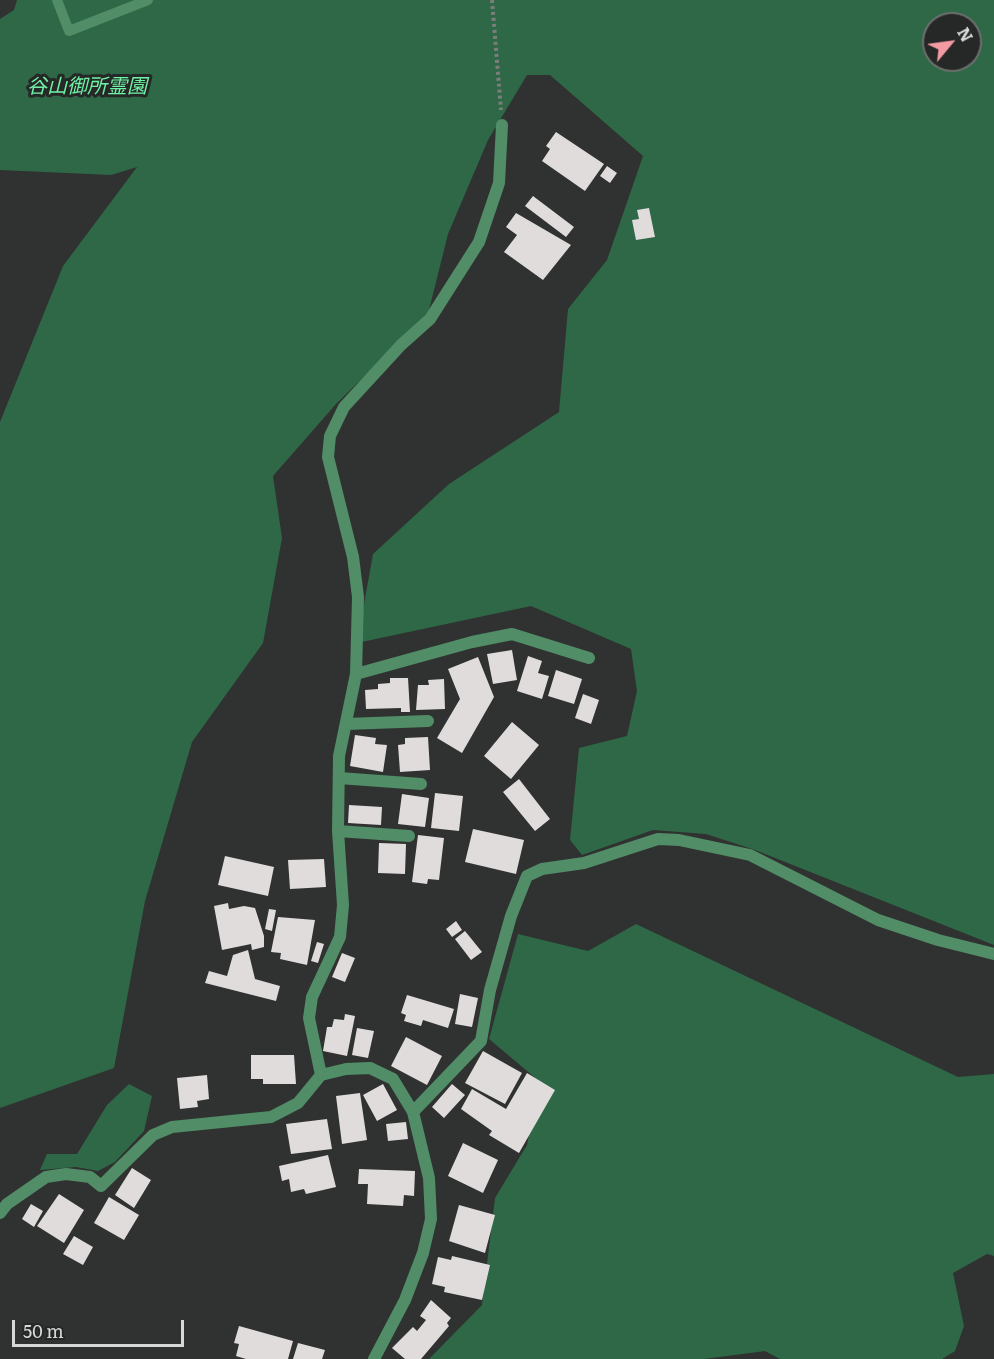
<!DOCTYPE html>
<html>
<head>
<meta charset="utf-8">
<style>
  body { margin:0 }
  #map { position:relative; width:994px; height:1359px; overflow:hidden; background:#2f3230; font-family:Literata,serif }
  canvas { display:block }
  .north { position:absolute; left:922px; top:12px; width:60px; height:60px; box-sizing:border-box; background:#252826; border:2px solid #6c6f6d; border-radius:50%; rotate:61deg; font-size:16px; font-weight:700; line-height:24px; text-align:center; color:#d6d9d7 }
  .north::after { content:''; display:block; margin:auto; width:21px; height:27px; background:#f49aa3; clip-path:polygon(50% 0,100% 100%,50% 72%,0 100%) }
  .scale { position:absolute; left:12px; top:1320px; width:172px; height:27px; box-sizing:border-box; border:3px solid #d6d9d7; border-top:0; padding-left:8px; font-size:18px; line-height:21px; white-space:nowrap; color:#d6d9d7; -webkit-text-stroke:4px #252826; paint-order:stroke }
</style>
</head>
<body>
<div id="map">
<canvas width="994" height="1359"></canvas>
<div class="north">N</div>
<div class="scale">50 m</div>
</div>
<script>
const context = document.querySelector('canvas').getContext('2d');
context.lineJoin = 'round';
function fillPath(path, color) { context.fillStyle = color; context.fill(path, 'evenodd'); }
const toPath = rows => new Path2D(rows.map(r => 'M' + r).join(''));
function strokePath(path, color, width, dash) { context.strokeStyle = color; context.lineWidth = width; context.lineCap = dash ? 'butt' : 'round'; context.setLineDash(dash || []); context.stroke(path); }
function drawText(font, color, halo, rows, align = 'center') {
  context.font = font + ' Literata,"Noto Sans JP",serif'; context.lineWidth = 6; context.setLineDash([]); context.textBaseline = 'middle'; context.strokeStyle = halo; context.fillStyle = color; for (const [text, x, y, turn = 0] of rows) {
    context.save(); context.translate(x, y); context.rotate((+turn || 0) * Math.PI / 180); context.textAlign = isNaN(turn) ? turn : align; if (halo) context.strokeText(text, 0, 0); context.fillText(text, 0, 0); context.restore();
  }
}
fillPath(toPath([
  [17,0,994,0,994,945,755,850,706,834,653,830,582,855,570,840,579,748,627,736,637,691,631,649,531,606,357,643,373,554,449,484,559,412,568,309,607,260,643,156,550,75,527,75,488,140,448,234,428,314,336,404,273,476,282,538,263,643,192,742,145,901,114,1068,0,1108,0,422,63,266,137,167,111,175,0,170,0,19,14,10],
  [934,24,970,24,970,60,934,60],
  [636,924,958,1077,994,1074,994,1256,987,1254,953,1273,964,1326,955,1351,942,1359,780,1359,765,1351,704,1359,429,1359,482,1305,495,1198,527,1145,539,1081,489,1039,518,934,588,951],
  [129,1084,152,1096,144,1131,115,1162,98,1171,76,1167,40,1170,47,1154,77,1154,107,1105]
]), '#2e6846');
fillPath(toPath([
  [556,132,604,164,585,191,542,161,550,149,546,146],
  [607,166,617,173,610,183,600,176],
  [533,196,574,227,566,237,525,206],
  [649,208,655,237,636,240,632,220,639,219,637,210],
  [516,213,571,245,543,280,504,252,517,235,506,227],
  [512,650,517,680,493,684,487,654],
  [528,656,542,661,538,673,549,676,542,699,517,691],
  [478,657,494,697,462,753,437,738,460,699,448,669],
  [556,670,582,679,574,704,548,696],
  [390,678,408,678,410,712,401,712,401,708,366,709,365,690,378,689,378,684,390,683],
  [444,679,445,709,416,710,418,685,429,685,428,680],
  [583,694,599,700,591,724,575,718],
  [512,722,539,745,511,779,484,756],
  [355,735,376,738,375,744,387,745,383,772,350,766],
  [428,737,430,770,400,772,398,745,405,744,405,738],
  [519,779,550,819,535,831,503,792],
  [435,793,463,796,459,831,431,828],
  [402,794,429,798,425,827,398,824],
  [349,805,382,807,381,825,348,823],
  [473,829,524,840,516,874,465,862],
  [418,835,444,838,439,880,428,879,427,884,412,882],
  [379,843,406,844,405,874,378,873],
  [225,856,274,867,268,896,218,885],
  [324,859,326,887,290,889,288,860],
  [228,903,229,909,244,906,255,908,264,936,264,947,252,950,251,944,222,950,214,906],
  [269,909,276,910,272,931,265,929],
  [278,917,315,920,307,965,280,959,281,953,271,952],
  [456,921,462,930,452,937,446,929],
  [465,931,482,952,471,960,455,939],
  [317,942,324,944,318,963,311,961],
  [248,950,255,979,280,986,276,1001,205,983,209,971,227,976,233,955],
  [342,953,355,958,345,982,332,977],
  [460,994,478,998,472,1027,455,1024],
  [407,995,454,1009,448,1028,423,1020,421,1026,404,1021,406,1015,401,1013],
  [345,1014,355,1016,347,1056,323,1051,327,1027,332,1027,334,1019,344,1020],
  [357,1028,374,1031,368,1058,352,1055],
  [406,1037,442,1056,427,1085,391,1066],
  [483,1051,522,1073,505,1104,465,1083],
  [251,1055,294,1055,296,1084,263,1084,263,1079,251,1079],
  [527,1073,555,1090,519,1153,489,1135,492,1131,461,1109,472,1089,506,1109],
  [207,1075,209,1099,197,1101,198,1107,180,1109,177,1078],
  [383,1084,397,1110,377,1121,363,1095],
  [452,1084,465,1095,444,1118,432,1107],
  [360,1093,367,1140,342,1144,336,1096],
  [327,1119,332,1149,291,1154,286,1124],
  [406,1122,408,1139,388,1141,386,1124],
  [463,1143,498,1160,483,1193,448,1176],
  [328,1155,336,1187,306,1194,304,1189,291,1192,289,1179,282,1181,279,1166],
  [132,1168,151,1180,134,1208,115,1195],
  [359,1169,415,1171,414,1196,404,1195,403,1206,367,1204,368,1184,358,1184],
  [59,1194,84,1210,64,1243,37,1226],
  [109,1197,139,1215,124,1240,94,1223],
  [31,1204,43,1211,34,1227,22,1219],
  [459,1205,495,1215,485,1253,449,1241],
  [74,1236,93,1247,83,1265,63,1254],
  [452,1256,490,1265,482,1300,444,1292,445,1287,432,1284,438,1257,451,1260],
  [431,1300,451,1318,447,1323,449,1326,421,1359,405,1359,392,1348,413,1327,417,1331,426,1320,420,1316],
  [239,1326,293,1341,288,1359,246,1359,236,1356,239,1344,234,1343],
  [298,1343,325,1350,322,1359,293,1359]
]), '#e1dcdc');
strokePath(toPath([
  [492,0,501,110]
]), '#7b7e7c', 4, [3, 3]);
strokePath(toPath([
  [57,0,69,31,148,0]
]), '#518d67', 10);
strokePath(toPath([
  [356,674,472,642,512,634,589,658],
  [346,724,428,721],
  [339,778,421,784],
  [338,831,409,836],
  [321,1075,309,1018,312,997,340,937,343,905,338,831,339,756,356,674,358,597,353,557,328,457,330,436,344,407,401,345,430,319,479,242,499,183,502,125],
  [413,1112,481,1041,490,990,511,916,527,876,542,869,584,863,658,839,679,840,750,855,878,920,938,940,994,954],
  [0,1213,7,1204,46,1177,66,1174,90,1177,101,1186,153,1135,172,1127,271,1117,298,1103,321,1075,346,1069,370,1068,393,1079,413,1112,429,1178,431,1219,423,1253,405,1300,374,1359]
]), '#518d67', 12);
drawText('italic 20px', '#6ef2a5', '#252826', [
  ["谷山御所霊園",87,87]
]);
</script>
</body>
</html>
